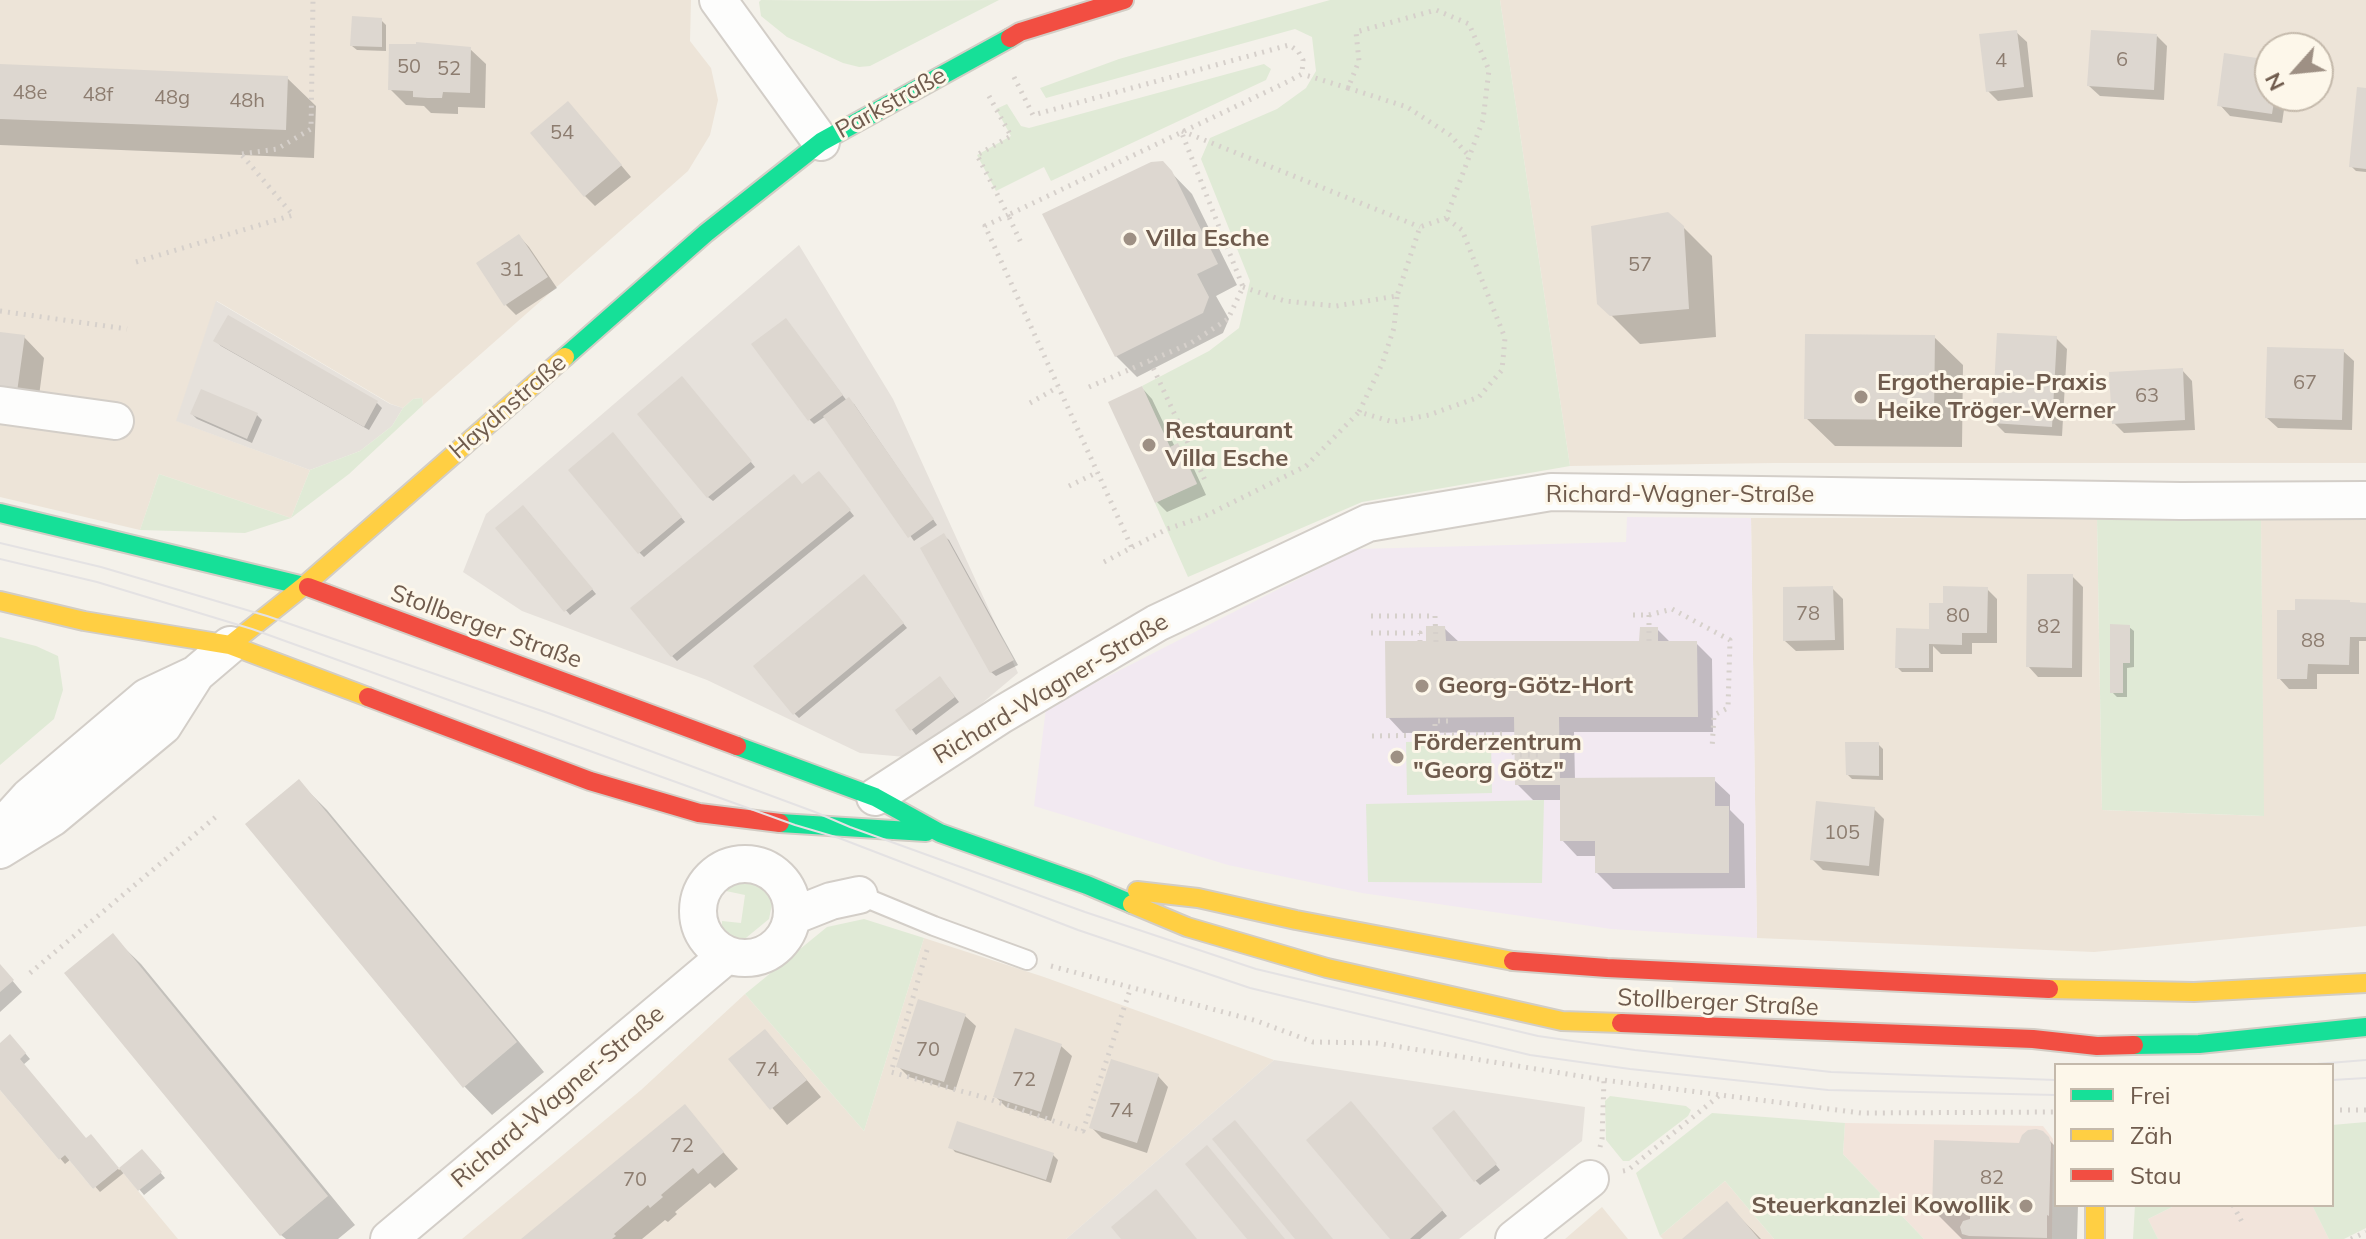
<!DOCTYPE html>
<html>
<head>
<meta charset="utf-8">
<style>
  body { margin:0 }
  #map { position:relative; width:2366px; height:1239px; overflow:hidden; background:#f4f1ea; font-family:Mulish,sans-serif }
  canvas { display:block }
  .legend { position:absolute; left:2054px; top:1063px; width:280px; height:144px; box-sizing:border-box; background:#fdf7ea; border:2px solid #c4b9ab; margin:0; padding:10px 14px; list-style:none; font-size:24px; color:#6f5b4d }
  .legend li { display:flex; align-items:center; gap:16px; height:40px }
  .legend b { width:40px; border:2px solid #c4b9ab }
  .north { position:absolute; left:2254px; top:32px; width:80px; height:80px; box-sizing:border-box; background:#fdf7ea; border:2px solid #c4b9ab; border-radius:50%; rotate:243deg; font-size:22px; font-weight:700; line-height:32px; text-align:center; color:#6f5b4d }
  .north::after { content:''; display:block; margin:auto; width:28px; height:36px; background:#9e9084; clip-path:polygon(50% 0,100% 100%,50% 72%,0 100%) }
</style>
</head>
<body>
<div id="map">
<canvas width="2366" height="1239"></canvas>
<ul class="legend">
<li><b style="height:10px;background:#16e098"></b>Frei</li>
<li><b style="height:10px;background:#ffcf43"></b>Zäh</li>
<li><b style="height:10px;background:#f24e42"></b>Stau</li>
</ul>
<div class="north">N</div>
</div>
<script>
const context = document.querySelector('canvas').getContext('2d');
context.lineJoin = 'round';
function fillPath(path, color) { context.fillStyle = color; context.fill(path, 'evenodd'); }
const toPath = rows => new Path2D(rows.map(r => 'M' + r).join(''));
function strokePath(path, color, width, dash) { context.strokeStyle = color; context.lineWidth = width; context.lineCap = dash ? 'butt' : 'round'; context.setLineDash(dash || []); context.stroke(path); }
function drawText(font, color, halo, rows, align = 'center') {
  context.font = font + ' Mulish,sans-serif'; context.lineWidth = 6; context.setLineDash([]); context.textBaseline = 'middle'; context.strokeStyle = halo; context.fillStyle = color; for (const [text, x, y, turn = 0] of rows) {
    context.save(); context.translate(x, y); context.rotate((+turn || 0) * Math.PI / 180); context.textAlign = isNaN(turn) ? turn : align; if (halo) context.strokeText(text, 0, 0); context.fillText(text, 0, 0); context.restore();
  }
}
fillPath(toPath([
  [0,0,691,0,690,41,711,68,718,100,710,135,688,171,423,405,422,398,413,399,403,408,391,404,217,301,177,421,310,470,291,518,159,474,140,530,0,497],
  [1500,0,2366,0,2366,463,1774,463,1570,466],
  [2270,48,2318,48,2318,96,2270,96],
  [1751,518,2097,518,2102,810,2263,816,2261,518,2366,518,2366,926,2094,952,1757,938],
  [924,938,1044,977,1274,1060,1066,1239,462,1239,641,1090,745,994,864,1131],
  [0,1090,59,1160,65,1155,93,1189,119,1168,178,1239,0,1239],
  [1725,1181,1774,1239,1663,1239,1660,1236],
  [1602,1207,1628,1239,1565,1239]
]), '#ede4d8');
fillPath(toPath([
  [1845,1123,2043,1126,2053,1139,2052,1239,1924,1239,1843,1154],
  [2176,1205,2312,1205,2329,1239,2158,1239,2148,1219]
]), '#f2e4db');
fillPath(toPath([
  [799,245,893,399,1018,673,917,758,860,753,707,680,522,611,463,572,486,514],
  [216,301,390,404,403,408,392,426,360,451,310,470,176,421],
  [1274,1060,1585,1107,1582,1141,1459,1239,1066,1239]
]), '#e6e1db');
fillPath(toPath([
  [1627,517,1751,518,1757,938,1611,929,1362,893,1228,865,1034,806,1046,708,1357,549,1626,542]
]), '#f2e9f1');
fillPath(toPath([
  [761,0,873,1,999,0,870,66,859,67,843,63,787,37,761,16,759,2],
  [1330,0,1500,0,1570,466,1362,502,1188,577,1155,503,1197,483,1178,444,1170,447,1142,386,1209,351,1239,328,1250,281,1201,159,1210,138,1277,109,1306,88,1316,71,1312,37,1295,29,1046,98,1040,88,1119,59],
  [1264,64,1271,69,1266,80,1051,181,1044,167,996,191,977,155,1011,136,996,109,1007,104,1021,126,1029,128],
  [422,398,423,405,349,474,291,518,245,533,140,530,159,474,291,518,310,470,360,451,392,426,403,408,413,399],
  [2097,518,2261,518,2264,816,2102,810],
  [0,637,36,646,58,656,63,690,54,719,0,765],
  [1491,740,1492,793,1407,795,1406,742],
  [1544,800,1542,883,1368,882,1366,804],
  [752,881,765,888,772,904,769,919,741,942,732,942,726,938,722,930,722,921,741,923,745,895,726,891,738,882],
  [864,919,924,938,864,1131,745,994,827,927],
  [1610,1096,1686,1106,1691,1110,1688,1116,1629,1161,1623,1161,1606,1140,1605,1101],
  [1712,1113,1845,1123,1843,1154,1924,1239,1774,1239,1725,1181,1660,1236,1636,1173],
  [2366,1122,2366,1228,2344,1239,2329,1239,2312,1205,2332,1205,2332,1125],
  [2135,1205,2176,1205,2148,1219,2158,1239,2133,1239]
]), '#e0ead6');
fillPath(toPath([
  [381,20,386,25,386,51,357,50,352,46],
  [2016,32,2027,42,2033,97,1998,101,1988,91],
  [2157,36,2167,46,2164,100,2100,96,2089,86],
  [470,49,486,64,485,108,458,107,458,114,431,113,424,106,406,105,390,89],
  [2270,62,2270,96,2286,96,2282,123,2230,116,2220,105],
  [0,66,287,78,316,106,314,158,0,145],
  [2366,90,2366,172,2356,171,2351,166],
  [578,114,631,177,595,206,585,196],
  [1162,163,1192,194,1237,285,1216,296,1229,319,1223,333,1137,377,1116,356],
  [1683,227,1712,256,1716,337,1640,344,1599,303],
  [519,236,529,247,557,288,516,315,506,305],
  [229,318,377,403,382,408,369,430,221,346,216,341],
  [790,326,847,401,854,404,937,525,914,541,826,416,814,424,810,420],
  [0,334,24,337,44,358,37,411,0,406],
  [1934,337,1963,365,1962,447,1835,446,1806,418],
  [2056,338,2067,349,2062,436,2005,433,1994,422],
  [2343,351,2354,361,2352,430,2278,428,2267,418],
  [2182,370,2192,381,2195,430,2124,433,2114,423],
  [687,384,755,467,713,501,708,497],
  [1142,388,1152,399,1175,447,1178,446,1188,456,1206,495,1167,512,1157,502],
  [192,414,257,415,262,420,252,443,197,419],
  [617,440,685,522,644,557,639,552],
  [824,478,854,516,677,661,672,656,802,487],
  [528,512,596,594,570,615,498,528],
  [944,536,949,540,1018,665,996,676,991,672],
  [2072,576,2083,587,2082,677,2038,677,2028,666],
  [869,581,907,628,799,718,794,713],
  [1832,588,1843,599,1844,650,1796,651,1785,641],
  [1987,589,1997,599,1997,643,1972,643,1972,654,1941,654,1933,646,1933,672,1902,672,1897,667,1931,631,1945,605],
  [2351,604,2366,604,2366,641,2359,641,2359,674,2317,674,2317,689,2289,689,2279,678],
  [2129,627,2134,631,2134,667,2127,668,2127,697,2117,697,2112,692],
  [1444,628,1460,643,1641,643,1657,629,1671,643,1696,643,1712,659,1713,732,1574,732,1575,780,1714,780,1730,795,1730,810,1744,824,1745,888,1613,889,1597,873,1597,856,1577,856,1562,840,1562,800,1533,800,1517,784,1516,732,1403,733,1388,717,1428,643],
  [944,683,959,702,916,735,898,711],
  [1878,744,1883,749,1883,780,1852,779,1848,775],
  [299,782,327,810,544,1072,492,1115,464,1086],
  [1874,809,1884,819,1879,876,1823,870,1812,859],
  [112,936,141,964,355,1225,338,1239,286,1239,281,1235],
  [0,966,22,992,0,1012],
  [965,1016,976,1026,955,1091,909,1077,898,1066],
  [15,1041,30,1059,23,1065,86,1140,95,1142,119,1170,142,1151,165,1178,144,1195,125,1172,100,1192,71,1159,65,1164,0,1087,0,1045],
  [1061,1046,1072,1056,1051,1121,1006,1107,995,1096],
  [780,1048,821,1097,787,1125,731,1060],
  [1158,1076,1168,1087,1147,1153,1102,1138,1091,1127],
  [684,1107,738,1169,715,1188,710,1183,675,1212,677,1214,668,1222,665,1220,642,1239,524,1239],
  [1356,1109,1447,1216,1420,1239,1393,1239],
  [1458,1118,1500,1170,1480,1185,1476,1181],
  [2042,1133,2056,1147,2056,1205,2078,1205,2077,1239,1962,1239,1934,1211,2021,1145],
  [951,1147,1053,1155,1058,1160,1051,1183,955,1152],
  [1727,1204,1761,1239,1685,1239]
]), '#0003');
fillPath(toPath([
  [352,16,382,18,382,47,350,46],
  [2017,30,2024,87,1986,92,1979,34],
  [2091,30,2157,34,2154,90,2087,86],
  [416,42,471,47,470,93,443,92,442,98,428,98,413,97,413,91,388,90,389,44,416,44],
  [2224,53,2270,60,2270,96,2275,96,2272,114,2217,106],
  [0,64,288,76,286,130,0,119],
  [2357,87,2366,88,2366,169,2349,167],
  [568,101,622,165,584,197,530,133],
  [1163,161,1172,171,1218,264,1197,274,1209,297,1203,313,1115,357,1042,214,1151,162],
  [1668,212,1684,226,1689,309,1610,316,1597,304,1591,226],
  [519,234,548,277,504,306,476,263],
  [228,315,378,401,364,427,213,341],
  [786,318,843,395,808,421,751,344],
  [0,332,25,335,17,392,0,389],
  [1997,333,2057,336,2052,427,1992,423],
  [1805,334,1935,335,1934,420,1804,419],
  [2267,347,2344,349,2342,420,2265,418],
  [2183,368,2185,420,2112,424,2109,372],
  [682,376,752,461,707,498,637,414],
  [1142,386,1170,447,1178,443,1197,484,1155,503,1108,402],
  [201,389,258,413,247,439,190,414],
  [849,397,934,519,908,538,823,416],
  [613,432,682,517,638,554,568,470],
  [819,471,851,510,671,657,630,608,794,474,802,484],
  [523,505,593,589,564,612,495,528],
  [944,533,1014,660,990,673,920,548],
  [864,574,904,623,793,715,753,666],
  [2027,574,2073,574,2072,668,2026,667],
  [1833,586,1835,640,1783,641,1783,587],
  [1943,586,1988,587,1987,633,1962,633,1962,645,1929,644,1929,668,1895,668,1896,628,1929,629,1929,603,1943,603],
  [2295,599,2350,600,2350,602,2366,603,2366,637,2350,637,2349,665,2308,664,2307,679,2277,679,2277,610,2295,610],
  [2110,624,2130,625,2130,663,2123,663,2123,693,2110,693],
  [1426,626,1445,626,1446,641,1639,641,1640,627,1658,627,1658,641,1697,641,1698,717,1559,717,1560,778,1715,777,1715,806,1729,806,1729,873,1595,873,1595,841,1560,841,1560,785,1515,785,1514,717,1386,718,1385,641,1426,641],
  [940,676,955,697,910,731,895,710],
  [1845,742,1879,742,1879,776,1846,775],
  [299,779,517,1042,463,1088,245,824],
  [1816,801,1875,807,1869,866,1810,860],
  [113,933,328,1196,280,1236,64,973],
  [0,964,14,980,0,992],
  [918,999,966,1014,944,1082,896,1067],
  [1015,1028,1062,1044,1041,1112,993,1097],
  [765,1029,807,1080,770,1110,728,1059],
  [10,1034,26,1053,20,1059,86,1138,91,1134,119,1168,93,1189,65,1155,59,1160,0,1090,0,1043],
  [1111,1059,1159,1074,1137,1143,1089,1128],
  [1351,1101,1443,1210,1410,1239,1390,1239,1306,1140],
  [685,1104,724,1152,705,1168,698,1174,693,1168,661,1195,663,1197,650,1208,648,1205,614,1234,616,1236,612,1239,521,1239],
  [1454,1110,1497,1164,1474,1182,1432,1128],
  [1235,1120,1333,1239,1295,1239,1212,1139],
  [957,1121,1054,1153,1046,1180,948,1148],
  [2036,1129,2043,1131,2049,1137,2051,1144,2049,1216,2047,1215,2047,1238,1969,1236,1962,1234,1960,1227,1963,1221,1970,1219,1970,1213,1932,1212,1934,1140,2019,1143,2022,1135,2028,1130],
  [1207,1145,1285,1239,1247,1239,1185,1164],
  [142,1149,162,1172,138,1191,119,1168],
  [1156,1189,1197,1239,1121,1239,1111,1227],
  [1727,1201,1759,1239,1682,1239]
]), '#ddd7d0');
const lane = toPath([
  [859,895,934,926,1027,960]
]);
const street = toPath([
  [718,0,821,142],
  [0,405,115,421],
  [875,797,1001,715,1157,623,1368,523,1551,492,2181,501,2366,500],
  [0,829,29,797,147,697,196,674,230,645],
  [0,850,52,818,163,726,196,674],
  '698 911a47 47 0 1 1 94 0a47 47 0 1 1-94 0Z',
  [793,916,831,901,859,895],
  [389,1239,727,955],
  [1514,1239,1590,1179]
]);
const fast = toPath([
  [565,357,706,233,821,142,1010,38],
  [0,513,308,587],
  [737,746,875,797,940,833,1087,885,1132,904],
  [780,823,926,832],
  [2134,1045,2199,1044,2366,1027]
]);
const slow = toPath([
  [0,601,84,621,230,645,368,697],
  [230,645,304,586,565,357],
  [1137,891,1198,898,1296,920,1513,961],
  [1132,904,1187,927,1327,968,1562,1021,1621,1023],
  [2049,989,2194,992,2366,983],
  [2095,1205,2095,1239]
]);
const jam = toPath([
  [1010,38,1020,32,1124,0],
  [308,587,737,746],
  [368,697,590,781,699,813,780,823],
  [1513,961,1607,968,2049,989],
  [1621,1023,2033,1039,2097,1046,2134,1045]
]);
strokePath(lane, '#d3cec8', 22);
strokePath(street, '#d3cec8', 40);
strokePath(fast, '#d2cdc5', 22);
strokePath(slow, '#d2cdc5', 22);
strokePath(jam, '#d2cdc5', 22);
strokePath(toPath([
  [1014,77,1033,115,1289,45,1298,51,1303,60,1302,74,1287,82,1008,215,1022,245],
  [1348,88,1407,107,1450,135,1470,157],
  [989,96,1011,136,977,155,1008,215,985,226,1132,548],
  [1182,131,1420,227],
  [242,154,277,149,311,129,313,0],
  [136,262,293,215,241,154],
  [1243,287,1285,301,1336,306,1397,296,1420,227,1446,218,1483,120,1489,70,1469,24,1436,10,1356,32,1359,61,1348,88,1302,74],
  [1397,297,1394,328,1382,364,1359,412,1393,422,1429,415,1479,397,1502,370,1505,338,1462,230,1446,218],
  [0,311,127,329],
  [1150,361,1205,480],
  [1089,387,1191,343,1228,319,1243,287,1181,131],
  [1030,403,1058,387],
  [1069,486,1098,472],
  [1104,562,1167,529,1203,517,1306,466,1359,412],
  [1633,615,1649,615,1649,641],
  [1649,615,1672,609,1730,640,1728,708,1714,715,1712,749],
  [1371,616,1435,616,1436,642],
  [1371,633,1420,633,1420,641],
  [1435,734,1435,721,1450,721,1450,717],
  [1372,736,1503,734,1515,755,1538,755,1538,743],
  [777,875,785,862],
  [927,950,891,1072,983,1097,1083,1131,1131,987],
  [1051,966,1257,1021,1313,1042,1376,1043,1604,1080,1861,1113,2056,1112],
  [30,973,218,815],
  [2332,1110,2366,1110],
  [1600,1147,1602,1139,1604,1080],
  [1623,1171,1628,1170,1720,1095],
  [2233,1205,2243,1224],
  [2351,1239,2366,1232]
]), '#d6d0cb', 5, [2, 6]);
strokePath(lane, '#fdfdfc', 18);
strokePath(street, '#fdfdfc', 36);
strokePath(fast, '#16e098', 18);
strokePath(slow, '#ffcf43', 18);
strokePath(jam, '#f24e42', 18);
strokePath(toPath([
  [0,543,101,567,267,616,548,713,815,812,850,827,1085,912,1256,969,1538,1036,1635,1050,1831,1072,2056,1080],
  [0,559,97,582,252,629,795,825,839,838,1078,930,1250,988,1530,1055,1630,1069,1828,1090,2056,1095],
  [2304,1065,2366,1060],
  [2332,1080,2366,1078]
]), '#e4e2e3', 2);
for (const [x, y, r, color] of [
  [1130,239,8,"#9e9084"],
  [1861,397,8,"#9e9084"],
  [1149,445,8,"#9e9084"],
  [1422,686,8,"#9e9084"],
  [1397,757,8,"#9e9084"],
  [2026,1206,8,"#9e9084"]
]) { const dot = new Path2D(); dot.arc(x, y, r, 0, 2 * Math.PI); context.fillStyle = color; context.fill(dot); strokePath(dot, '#fdf7ea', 3); }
drawText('20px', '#8d7d70', null, [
  ["6",2122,60],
  ["4",2001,61],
  ["50",409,67],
  ["52",449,69],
  ["48e",30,93],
  ["48f",98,95],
  ["48g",172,98],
  ["48h",247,101],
  ["54",562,133],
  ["57",1640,265],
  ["31",512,270],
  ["67",2305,383],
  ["63",2147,396],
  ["78",1808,614],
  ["80",1958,616],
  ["82",2049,627],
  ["88",2313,641],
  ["105",1842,833],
  ["70",928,1050],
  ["74",767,1070],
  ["72",1024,1080],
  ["74",1121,1111],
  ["72",682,1146],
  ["82",1992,1178],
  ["70",635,1180]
]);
drawText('24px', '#6f5b4d', '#fdf7ea', [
  ["Parkstraße",891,103,-29],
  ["Haydnstraße",508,407,-41],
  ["Richard-Wagner-Straße",1680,495],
  ["Stollberger Straße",486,627,20],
  ["Richard-Wagner-Straße",1051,689,-31],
  ["Stollberger Straße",1718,1003,3],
  ["Richard-Wagner-Straße",558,1097,-40]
]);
drawText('bold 24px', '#6f5b4d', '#fdf7ea', [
  ["Villa Esche",1146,239],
  ["Ergotherapie-Praxis",1877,383],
  ["Heike Tröger-Werner",1877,411],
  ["Restaurant",1165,431],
  ["Villa Esche",1165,459],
  ["Georg-Götz-Hort",1438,686],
  ["Förderzentrum",1413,743],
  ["\"Georg Götz\"",1413,771],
  ["Steuerkanzlei Kowollik",2010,1206,"right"]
], 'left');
</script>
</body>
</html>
